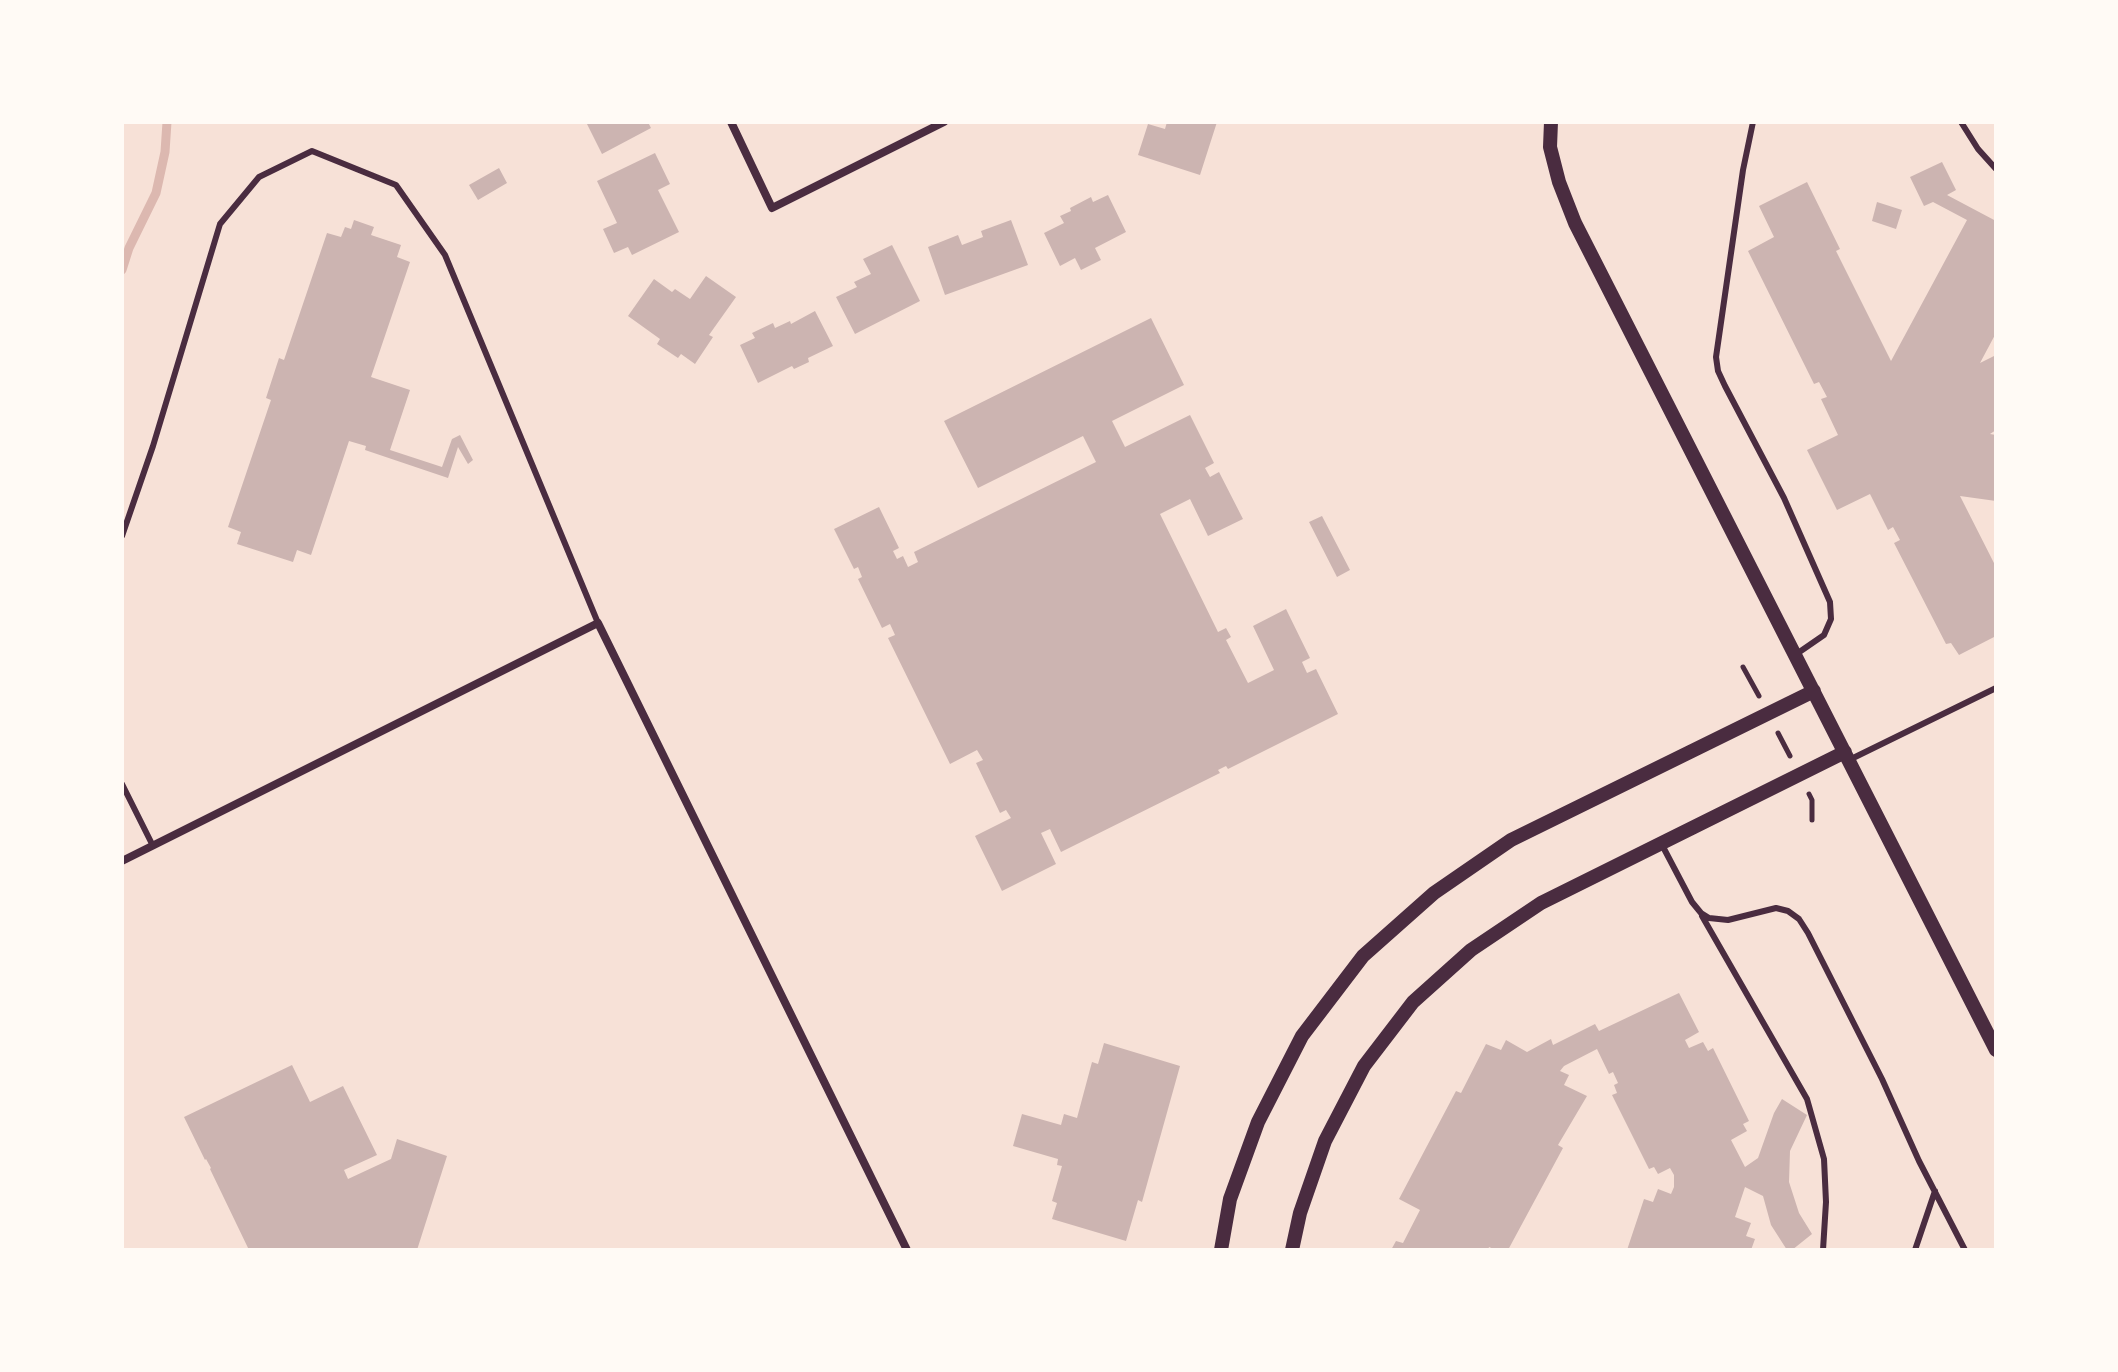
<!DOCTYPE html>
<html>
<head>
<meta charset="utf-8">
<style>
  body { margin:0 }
  #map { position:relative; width:2118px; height:1372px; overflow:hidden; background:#f7e1d7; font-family:"Roboto Serif",serif }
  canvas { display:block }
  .frame { position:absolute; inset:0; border:124px solid #fffaf5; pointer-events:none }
</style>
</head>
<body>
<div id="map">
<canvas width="2118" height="1372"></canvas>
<div class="frame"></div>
</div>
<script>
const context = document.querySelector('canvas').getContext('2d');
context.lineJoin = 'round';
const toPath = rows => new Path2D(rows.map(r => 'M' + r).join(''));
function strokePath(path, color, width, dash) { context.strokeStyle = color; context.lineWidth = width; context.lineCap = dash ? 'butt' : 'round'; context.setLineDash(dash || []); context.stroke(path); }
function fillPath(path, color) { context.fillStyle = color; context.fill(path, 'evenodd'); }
strokePath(toPath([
  [122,270,129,248,156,193,165,152,167,122]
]), '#dcb8b0', 9);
fillPath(toPath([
  [586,122,648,122,651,128,602,154],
  [1167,122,1217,122,1200,175,1138,155,1148,124,1165,129],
  [655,153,670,184,658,190,679,232,632,255,628,247,614,253,603,229,617,223,597,181],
  [1942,162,1956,190,1947,195,1996,221,1996,333,1980,363,1996,355,1996,430,1990,434,1996,435,1996,501,1960,496,1996,567,1996,636,1959,655,1951,643,1946,644,1894,543,1900,540,1893,527,1888,530,1870,494,1837,510,1807,450,1838,435,1821,399,1827,397,1819,382,1814,384,1748,251,1774,237,1759,206,1807,182,1840,249,1836,251,1891,361,1967,220,1933,202,1924,206,1910,177],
  [499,168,507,183,478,200,469,185],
  [1108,195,1126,232,1095,248,1101,260,1081,270,1075,258,1060,266,1044,233,1064,223,1060,216,1071,211,1070,208,1091,197,1093,202],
  [1877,202,1902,210,1896,229,1872,221],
  [354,220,374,227,371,235,401,245,397,257,410,262,371,377,410,390,390,450,442,467,452,439,460,435,473,460,468,464,458,447,448,478,365,450,366,446,349,441,311,555,297,550,293,562,237,544,241,532,228,527,271,400,266,398,279,358,284,360,327,233,341,237,345,227,351,229],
  [1011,220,1028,265,945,295,928,247,958,235,962,245,983,237,981,231],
  [892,245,920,301,855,334,836,297,857,287,854,282,871,274,863,259],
  [706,276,736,297,709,335,713,337,695,364,681,354,678,358,657,344,660,339,628,316,654,279,672,292,675,289,690,299],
  [815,311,833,346,808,358,809,362,794,369,792,366,758,383,740,345,755,338,752,333,773,323,775,328,790,321,791,324],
  [1151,318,1184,385,1112,421,1125,447,1190,415,1214,463,1205,468,1210,477,1219,472,1243,519,1208,536,1190,499,1160,514,1218,632,1226,628,1231,637,1226,640,1248,683,1274,670,1253,626,1286,609,1310,658,1302,662,1307,673,1316,669,1338,714,1228,769,1226,766,1218,770,1220,773,1061,852,1050,829,1041,833,1056,864,1002,891,975,836,1011,818,1006,810,1000,813,976,763,983,760,977,750,950,764,888,638,895,635,890,624,882,628,858,579,862,577,858,567,854,569,834,529,879,507,899,548,893,551,897,559,903,556,908,567,918,562,914,552,1096,462,1083,436,978,488,944,421],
  [1322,516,1350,570,1337,577,1309,522],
  [1679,993,1699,1032,1685,1040,1689,1048,1703,1042,1708,1051,1713,1048,1749,1121,1743,1124,1747,1131,1731,1140,1745,1167,1758,1158,1774,1113,1782,1099,1807,1115,1790,1151,1789,1182,1799,1213,1812,1234,1792,1250,1787,1250,1771,1225,1763,1196,1745,1187,1735,1217,1751,1223,1746,1236,1755,1239,1751,1250,1627,1250,1644,1199,1653,1202,1658,1189,1671,1194,1674,1187,1674,1175,1670,1168,1658,1174,1654,1167,1649,1169,1612,1095,1617,1093,1614,1085,1618,1083,1613,1072,1609,1074,1597,1049,1564,1066,1560,1071,1569,1075,1564,1085,1587,1096,1558,1145,1563,1148,1508,1250,1496,1250,1489,1247,1488,1250,1391,1250,1396,1241,1403,1243,1420,1210,1399,1199,1456,1091,1461,1093,1486,1044,1501,1050,1506,1040,1527,1052,1551,1039,1553,1045,1595,1024,1599,1031],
  [1104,1043,1180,1066,1142,1202,1138,1200,1126,1241,1052,1219,1057,1203,1052,1201,1062,1166,1057,1165,1058,1159,1013,1146,1022,1114,1061,1125,1064,1114,1077,1118,1092,1062,1098,1064],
  [292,1065,310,1102,343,1086,377,1155,344,1170,348,1179,391,1159,397,1139,447,1156,417,1250,249,1250,210,1169,211,1168,206,1159,205,1160,184,1117]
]), '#ccb4b1');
strokePath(toPath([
  [1743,667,1759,696],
  [1778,733,1790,756],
  [1809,794,1812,800,1812,820]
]), '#4a2c40', 5);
strokePath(toPath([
  [1753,122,1743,170,1716,357,1718,371,1725,386,1784,498,1830,602,1831,619,1824,635,1795,655],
  [1961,122,1978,149,1996,169],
  [122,536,153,446,220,224,259,177,312,151,396,185,445,255,598,623],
  [1849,760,1996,688],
  [122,784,153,846],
  [1661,843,1692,902,1701,913,1709,918,1728,920,1776,908,1788,911,1799,919,1808,933,1882,1079,1919,1161,1965,1250],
  [1702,916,1807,1099,1824,1159,1826,1202,1823,1250],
  [1915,1250,1935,1191]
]), '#4a2c40', 6);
strokePath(toPath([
  [731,122,772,208,944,122],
  [122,861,598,623,907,1250]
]), '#4a2c40', 8);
strokePath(toPath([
  [1551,122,1550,147,1559,182,1575,223,1996,1050],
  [1221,1250,1230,1199,1258,1122,1302,1036,1363,956,1434,893,1511,840,1814,691],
  [1292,1250,1300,1213,1325,1141,1364,1066,1413,1002,1471,950,1541,903,1845,752]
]), '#4a2c40', 14);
</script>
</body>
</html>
